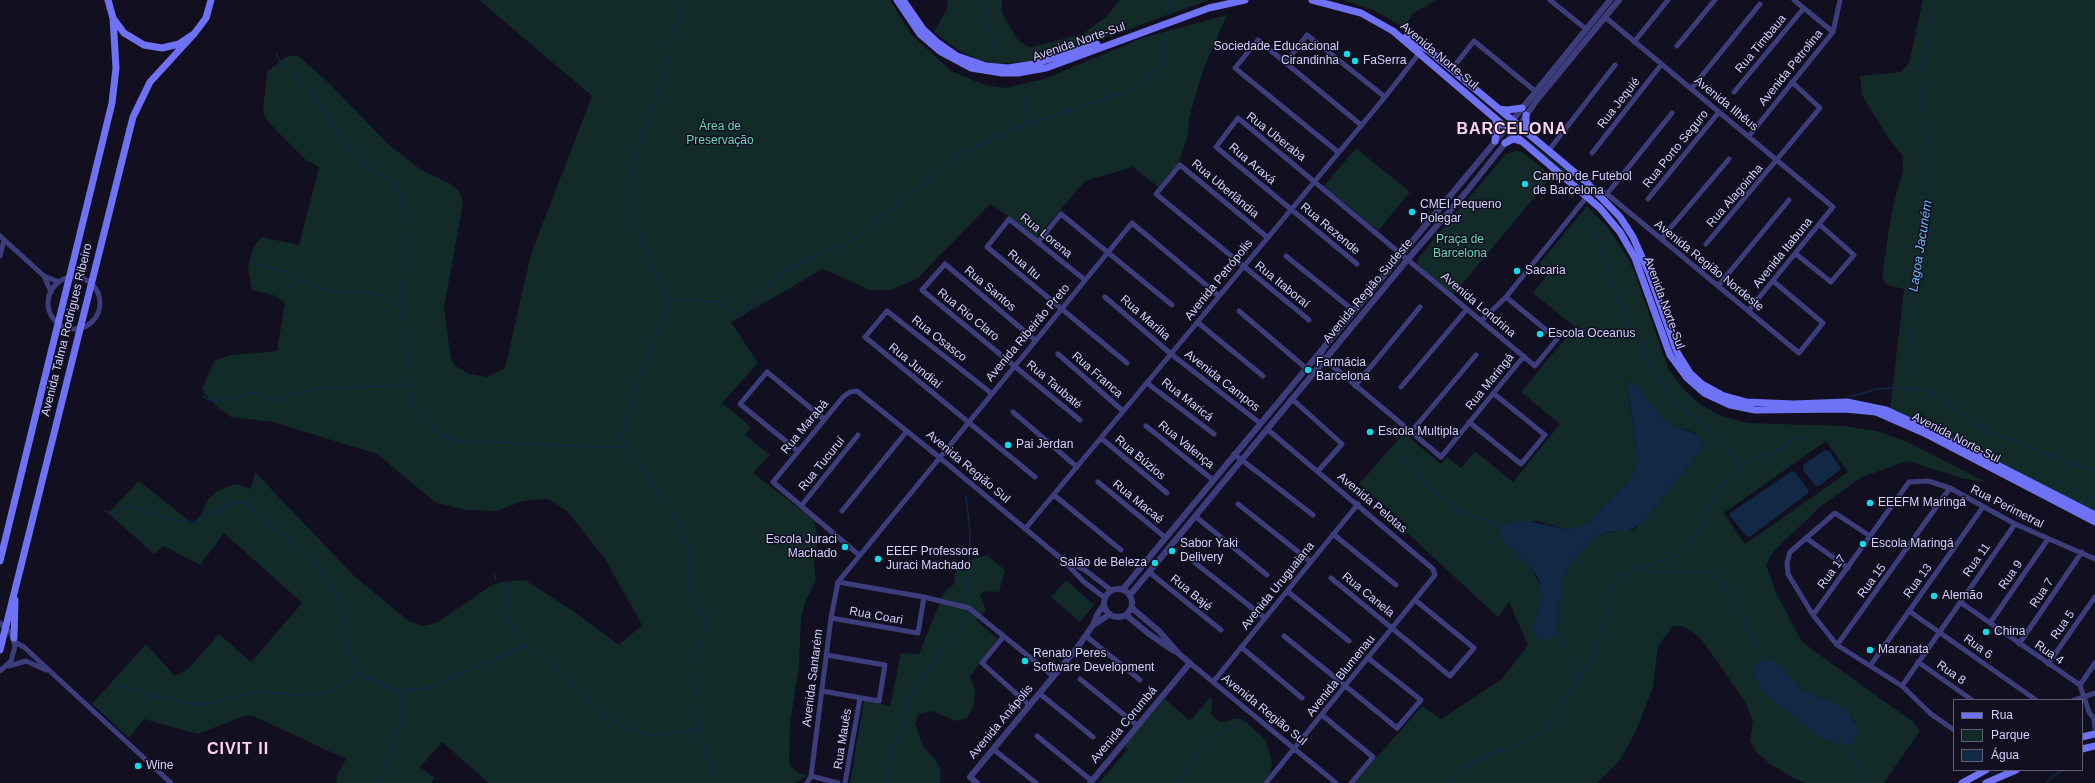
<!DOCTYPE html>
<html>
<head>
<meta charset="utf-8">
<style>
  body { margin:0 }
  #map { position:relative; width:2095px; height:783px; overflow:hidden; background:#110f20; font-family:Arial,sans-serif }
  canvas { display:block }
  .legend { position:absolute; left:1953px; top:699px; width:130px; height:72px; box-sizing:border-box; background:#110f20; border:1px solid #5f5d78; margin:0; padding:5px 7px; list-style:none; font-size:12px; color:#d4d1fc }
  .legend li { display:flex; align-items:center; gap:8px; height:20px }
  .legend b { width:20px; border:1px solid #5f5d78 }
</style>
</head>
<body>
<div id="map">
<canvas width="2095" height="783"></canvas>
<ul class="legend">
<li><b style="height:5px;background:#6f72f4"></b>Rua</li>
<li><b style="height:11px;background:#122a28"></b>Parque</li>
<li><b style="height:11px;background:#122946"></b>Água</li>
</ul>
</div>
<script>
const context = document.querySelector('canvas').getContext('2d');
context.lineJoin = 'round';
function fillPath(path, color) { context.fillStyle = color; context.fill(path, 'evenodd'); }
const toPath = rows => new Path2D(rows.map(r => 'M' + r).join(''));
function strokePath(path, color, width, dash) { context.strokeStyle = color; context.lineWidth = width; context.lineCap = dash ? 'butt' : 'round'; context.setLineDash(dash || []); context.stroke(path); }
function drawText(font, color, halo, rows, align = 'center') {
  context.font = font + ' Arial,sans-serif'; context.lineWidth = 3; context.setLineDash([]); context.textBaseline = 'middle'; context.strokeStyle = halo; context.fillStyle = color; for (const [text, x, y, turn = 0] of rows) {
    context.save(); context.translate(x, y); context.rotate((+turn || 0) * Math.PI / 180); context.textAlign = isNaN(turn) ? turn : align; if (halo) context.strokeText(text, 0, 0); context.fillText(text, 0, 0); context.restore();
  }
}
fillPath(toPath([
  [479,0,890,0,912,35,951,71,985,85,1004,88,1044,79,1145,37,1227,15,1203,70,1189,118,1188,136,1178,164,1158,187,1133,167,1085,181,1036,238,1009,216,990,204,917,279,890,290,870,290,823,269,731,322,758,363,722,403,751,427,745,435,770,455,753,473,814,520,818,537,814,563,816,580,806,600,801,618,799,667,790,723,789,763,795,771,807,776,795,783,489,783,442,742,420,767,435,778,431,783,336,783,337,775,346,759,253,716,244,716,198,734,144,719,129,738,92,704,146,644,175,676,188,669,219,634,251,662,302,603,224,533,200,565,164,546,154,554,108,513,139,481,192,523,199,517,209,499,217,491,235,484,251,489,255,472,355,577,409,621,423,626,436,623,448,615,492,585,501,582,525,580,573,611,619,645,642,625,605,559,567,511,548,499,523,501,497,511,468,510,436,503,377,454,273,422,231,417,215,405,205,394,202,388,215,360,231,355,277,351,285,302,273,295,252,290,248,269,253,248,262,237,299,245,319,167,306,160,273,127,265,117,263,110,267,72,285,57,297,55,326,80,388,144,420,169,449,183,460,192,463,203,444,308,451,359,455,366,470,374,487,377,505,368,531,254,592,96],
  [948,0,1002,0,1002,12,1016,38,1028,47,1032,47,1083,34,1106,17,1120,0,1209,0,1082,46,1032,61,998,64,979,60,958,50,934,32,947,9],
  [1343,0,1436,0,1412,14,1405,28,1373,10],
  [1923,0,2095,0,2095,512,1890,410,1904,289,1887,285,1882,278,1889,228,1896,193,1903,172,1903,156,1889,139,1862,95,1860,76,1901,72,1909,63],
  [1530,142,1586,188,1587,190,1528,144],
  [1356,148,1410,192,1378,231,1324,186],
  [1516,151,1522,152,1552,176,1453,295,1418,265,1418,258,1506,154],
  [1587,206,1609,229,1626,254,1635,273,1668,368,1682,388,1701,405,1724,417,1748,423,1843,426,1877,431,1910,443,1987,483,1961,478,1908,461,1862,477,1821,506,1774,551,1766,565,1777,595,1802,642,1913,722,1920,731,1884,783,1805,783,1793,778,1769,763,1756,752,1750,741,1753,721,1745,702,1707,647,1699,637,1690,630,1681,626,1673,626,1658,646,1653,687,1636,731,1620,760,1597,783,1354,783,1422,706,1441,719,1502,679,1528,645,1509,602,1498,617,1405,531,1406,524,1359,484,1404,433,1441,464,1447,457,1461,468,1475,451,1513,482,1560,424,1521,392,1575,327,1533,293,1549,273,1539,264],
  [1630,381,1634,383,1648,404,1662,418,1674,426,1695,433,1701,440,1701,450,1642,523,1632,530,1604,533,1596,536,1570,564,1563,578,1556,632,1538,638,1535,634,1542,599,1541,586,1532,569,1506,543,1504,525,1537,521,1565,529,1581,527,1590,521,1630,480,1637,467,1638,457,1628,394,1628,383],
  [1826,441,1848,472,1745,544,1724,513],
  [1774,661,1803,691,1821,698,1853,719,1858,732,1761,662],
  [987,555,1005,570,999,592,985,591,980,595,986,610,976,620,998,639,970,676,975,690,974,705,967,718,957,721,932,711,919,714,915,724,924,748,935,759,940,768,940,783,850,783,864,700,890,706,901,653,919,654,944,592,954,584,956,564],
  [1066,580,1094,605,1080,622,1051,597],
  [1210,697,1212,702,1211,714,1215,718,1220,722,1238,718,1246,722,1265,739,1272,762,1270,774,1263,783,1099,783,1128,749,1124,746,1165,699,1190,721]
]), '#122a28');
fillPath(toPath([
  [1632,381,1662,418,1674,426,1698,435,1701,440,1701,450,1642,523,1628,531,1607,532,1596,536,1570,564,1563,578,1556,632,1550,640,1540,640,1536,637,1533,630,1542,599,1540,581,1532,569,1501,539,1499,530,1504,525,1523,520,1565,529,1581,527,1590,521,1630,480,1637,467,1638,457,1627,384],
  [1825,450,1830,452,1841,469,1819,486,1816,486,1803,470,1803,465],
  [1792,471,1796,473,1808,490,1808,493,1750,537,1746,536,1730,516,1730,513],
  [1770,660,1775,661,1803,691,1841,706,1849,714,1857,728,1857,736,1850,746,1819,737,1764,693,1753,673,1755,667,1761,662]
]), '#122946');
strokePath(toPath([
  [985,0,988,27,998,55],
  [1168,12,1171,0],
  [276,53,280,61,313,94,359,161,392,182,401,195,406,221,402,308,408,379,411,398,422,419,441,435,459,441,625,448],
  [1023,93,1029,123],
  [1588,208,1608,272,1634,334,1662,382,1675,401,1714,435,1740,467],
  [250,262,281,270,290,277,328,291,375,293,402,308],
  [669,303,629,211,628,187,629,175,669,59,670,41,678,22,681,0],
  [1907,388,1914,287,1925,235,1929,206,1929,165,1919,76,1929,33,1933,0],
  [203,396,210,400,220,401,255,393,276,401,300,392,316,389,408,385],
  [1850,397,1876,389,1890,388,1925,390,1942,397,1969,420,1991,432,2075,465,2095,469],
  [1403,456,1431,489,1456,508,1471,516,1504,526],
  [966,496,970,533,968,604],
  [105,511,112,513,123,508,131,507,172,520,193,522,234,503,245,503,308,555,333,585,338,599,350,655,358,671,370,679,396,691,428,688,524,646,534,649,553,664,606,717,629,730,661,736,699,729],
  [1638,567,1652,573,1703,572,1713,575,1720,579,1735,600,1761,656,1762,664],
  [494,573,496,580],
  [501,583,511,589,511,595,506,606,507,617,521,638,523,646],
  [1556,633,1570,657,1577,682],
  [116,686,132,688,156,697,202,705,254,691,298,695,323,693,334,690,360,673],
  [1836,742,1854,760,1867,783],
  [379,783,400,724,401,691],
  [712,783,710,762,699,729,691,663,707,628,707,620,692,595,689,582,689,552,675,513,626,451,623,439,623,431,638,381,669,303,674,299,719,302,728,307,733,313,740,315,745,313,749,310,753,300,782,272,856,238,962,152,1029,123,1134,89,1163,66,1167,60,1167,33],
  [886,783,892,746,901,731,908,701,933,662,967,619,969,611],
  [1178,783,1196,757,1210,741,1220,733,1240,724],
  [1448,783,1462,770,1482,757,1519,744,1548,728,1595,653,1606,618,1610,592,1615,582,1638,567,1667,560,1679,554,1694,538,1706,517,1717,491,1731,475,1750,460,1772,453,1799,436],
  [2047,783,2053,776,2063,770]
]), '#122946', 1.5);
strokePath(toPath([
  [1550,0,1586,29],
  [1794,0,1833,32],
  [1605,17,1833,207,1748,311],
  [1634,42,1668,0],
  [1677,46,1715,0],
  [1285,63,1307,35,1385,97],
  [1451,70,1474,41,1535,91],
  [1691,89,1760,4],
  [1734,92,1804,8],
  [1749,136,1833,32,1840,0],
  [1549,150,1615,65],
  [1338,152,1235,68,1258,40,1361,125],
  [1592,153,1661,65],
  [1607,194,1672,113],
  [1648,199,1719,112],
  [0,236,44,276,59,282],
  [1267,237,1180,165,1156,194,1309,320],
  [1661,239,1729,159],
  [1038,242,1061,214,1172,305],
  [1706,244,1820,108,1792,82],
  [1796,254,1831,282,1854,255,1819,224],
  [0,256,4,240],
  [1286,256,1354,311],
  [1357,264,1216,147,1238,118,1535,366,1557,339,1506,297],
  [44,276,51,292],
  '48 303a26 26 0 1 1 52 0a26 26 0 1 1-52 0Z',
  [1085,280,1009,219,987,247,1127,363],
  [1718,286,1789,200],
  [1105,297,1171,354,1260,423],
  [1239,311,1307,369],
  [1481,321,1506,297,1594,188,1607,194,1799,353,1823,323,1773,281],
  [1197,322,1263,376],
  [1035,340,945,264,922,290,1080,420],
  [1324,349,1321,354,1323,358,1441,457,1524,356],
  [1058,354,1123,411],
  [1147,383,1214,434],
  [1355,386,1420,307],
  [1401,387,1467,309],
  [991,393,887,311,865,337,1035,477],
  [1292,399,1342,444,1318,471],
  [1013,412,1077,467],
  [1469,422,1521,464,1545,435,1493,393],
  [1146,426,1213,480],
  [1411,432,1476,355],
  [1101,438,1167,493],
  [798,451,740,404,767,372,824,419],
  [1234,454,1313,515],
  [1098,482,1166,538],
  [1054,495,1121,550],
  [1238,504,1311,562],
  [801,506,858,435],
  [842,511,907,431],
  [1195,516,1267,575],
  [1025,529,1385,97,1421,51],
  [1333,534,1396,585],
  [1870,536,1835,513,1790,552,1787,563,1788,574,1813,615,1837,645,1902,686,1931,714,1954,730],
  [1806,538,1848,568],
  [859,555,773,482,843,397,850,392,857,391,939,457,1064,561,1084,582,1105,598],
  [1067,562,1085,570,1111,590],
  [1194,562,1265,618],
  [1149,572,1221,630],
  [1331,578,1450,676,1474,648,1415,600],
  [838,582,924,597,969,608,1053,676],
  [1287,591,1349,641],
  [1960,602,2080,685,2089,712,2095,720],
  [1909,611,2036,700],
  [1813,615,1909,482,1928,481,1950,488,2015,524,2095,559],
  [831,618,918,633,924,597],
  [0,623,11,633,15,646,11,661,0,671],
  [1990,623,2048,539],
  [1004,636,982,663,1029,705],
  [1086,636,1140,680],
  [1284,636,1397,728,1421,700,1368,658],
  [15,642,24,647,171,783],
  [2019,644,2082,552],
  [1837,645,1950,488],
  [1241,647,1302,698],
  [1918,662,1972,700],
  [1190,663,1336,783],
  [2048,664,2095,597],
  [9,666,26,661,46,670],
  [1870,666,1983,507],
  [1080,679,1138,726],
  [1213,682,1358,504],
  [2080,685,2095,663],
  [1902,686,2015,524],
  [822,691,879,701,885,665,826,655],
  [1039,693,1093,737],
  [2074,700,2095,693],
  [1322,715,1373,757,1351,783],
  [2094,719,2095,728],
  [1037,736,1092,781],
  [993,749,1036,783],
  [811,776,838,783],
  [807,783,811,776,831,618,838,582,1132,223,1218,295],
  [845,783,860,698],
  [1266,783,1435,575,1433,569,1267,429]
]), '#3d3d7c', 5);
strokePath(toPath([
  '1104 603a14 14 0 1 1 28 0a14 14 0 1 1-28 0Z',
  [1123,589,1494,143,1610,0],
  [1130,595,1408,259,1467,191,1519,126,1536,101,1619,0],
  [1126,615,1149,634,1174,651],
  [1095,624,1110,614],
  [977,783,970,777,1077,648,1093,625,1098,613,1104,605],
  [1090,783,1190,663,1179,654,1159,631,1132,608]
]), '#3d3d7c', 6);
strokePath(toPath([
  [108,0,113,18,124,33,144,45,162,48,179,44,194,34,206,18,211,0],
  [897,0,920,34,941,52,971,68,1002,73,1018,73,1046,68,1209,8,1245,0],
  [903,0,923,29,937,42,957,56,986,66,1008,68,1034,64,1097,44],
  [1312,0,1361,13,1393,31,1600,208,1620,232,1635,258,1670,355,1687,378,1704,393,1730,405,1755,410,1845,409,1876,412,1924,433,2095,522],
  [1407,36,1431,52,1586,182,1620,217,1633,237,1649,273,1677,352,1690,373,1702,384,1724,396,1746,402,1793,404,1847,402,1886,410,1931,431,2095,515],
  [1499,109,1507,110,1522,108],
  [1526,115,1526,123,1530,134],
  [1495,118,1497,124,1495,141],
  [1505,143,1513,139,1520,141],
  [0,561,112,103,116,68,113,18],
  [14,638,15,600],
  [0,650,133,117,150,82,194,34],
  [2082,737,2095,734],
  [2082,749,2095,746],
  [1962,783,1986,770],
  [1986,783,2016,770]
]), '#6f72f4', 7);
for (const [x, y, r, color] of [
  [1347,54,4,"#11dbe8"],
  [1355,61,4,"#11dbe8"],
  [1525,184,4,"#11dbe8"],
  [1412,212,4,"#11dbe8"],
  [1517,271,4,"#11dbe8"],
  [1540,334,4,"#11dbe8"],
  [1308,370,4,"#11dbe8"],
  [1370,432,4,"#11dbe8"],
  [1008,445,4,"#11dbe8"],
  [1870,503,4,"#11dbe8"],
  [1863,544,4,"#11dbe8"],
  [845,547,4,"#11dbe8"],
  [1172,551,4,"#11dbe8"],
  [878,559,4,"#11dbe8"],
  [1155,563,4,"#11dbe8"],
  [1934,596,4,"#11dbe8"],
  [1986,632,4,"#11dbe8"],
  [1870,650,4,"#11dbe8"],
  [1025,661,4,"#11dbe8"],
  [138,766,4,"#11dbe8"]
]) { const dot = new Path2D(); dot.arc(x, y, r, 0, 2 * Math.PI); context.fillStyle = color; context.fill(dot); strokePath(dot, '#110f20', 1.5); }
drawText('12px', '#d4d1fc', '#110f20', [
  ["Avenida Norte-Sul",1079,42,-19],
  ["Rua Timbaua",1761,44,-50],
  ["Avenida Norte-Sul",1439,56,40],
  ["Avenida Petrolina",1791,68,-51],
  ["Rua Jequié",1619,103,-52],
  ["Avenida Ilhéus",1726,104,39],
  ["Rua Uberaba",1276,137,38],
  ["Rua Porto Seguro",1676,149,-51],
  ["Rua Araxá",1252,164,40],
  ["Rua Uberlândia",1225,189,40],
  ["Rua Alagoinha",1735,196,-49],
  ["Rua Rezende",1330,229,40],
  ["Rua Lorena",1046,236,39],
  ["Avenida Itabuna",1783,253,-51],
  ["Rua Itu",1024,265,40],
  ["Avenida Região Nordeste",1709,266,39],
  ["Avenida Petrópolis",1219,280,-51],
  ["Rua Itaboraí",1282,285,39],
  ["Rua Santos",990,289,40],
  ["Avenida Região Sudeste",1368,291,-50],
  ["Avenida Norte-Sul",1664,303,70],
  ["Avenida Londrina",1478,305,40],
  ["Rua Rio Claro",968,315,39],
  ["Rua Marília",1145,318,41],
  ["Avenida Talma Rodrigues Ribeiro",67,330,-76],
  ["Avenida Ribeirão Preto",1028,333,-50],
  ["Rua Osasco",939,339,38],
  ["Rua Jundiaí",915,366,39],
  ["Rua Franca",1097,375,41],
  ["Avenida Campos",1222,381,38],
  ["Rua Maringá",1490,382,-51],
  ["Rua Taubaté",1054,385,40],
  ["Rua Maricá",1187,400,38],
  ["Rua Marabá",805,427,-50],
  ["Avenida Norte-Sul",1956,438,27],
  ["Rua Valença",1186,445,39],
  ["Rua Búzios",1140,458,40],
  ["Rua Tucuruí",822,464,-51],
  ["Avenida Região Sul",968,467,40],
  ["Rua Macaé",1138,502,39],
  ["Avenida Pelotas",1372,503,40],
  ["Rua Perimetral",2007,507,27],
  ["Rua 11",1977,560,-55],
  ["Rua 17",1832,572,-54],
  ["Rua 9",2011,575,-55],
  ["Rua 15",1872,581,-54],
  ["Rua 13",1918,581,-54],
  ["Avenida Uruguaiana",1278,586,-51],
  ["Rua Bajé",1191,593,39],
  ["Rua 7",2042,593,-56],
  ["Rua Canela",1368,595,39],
  ["Rua Coari",876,616,10],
  ["Rua 5",2063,625,-55],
  ["Rua 6",1978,647,36],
  ["Rua 4",2049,653,35],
  ["Rua 8",1951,673,35],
  ["Avenida Blumenau",1341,676,-51],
  ["Avenida Santarém",813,678,-83],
  ["Avenida Região Sul",1264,710,39],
  ["Avenida Anápolis",1001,722,-50],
  ["Avenida Corumbá",1124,725,-50],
  ["Rua Mauês",843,739,-81]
]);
drawText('12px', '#d4d1fc', '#110f20', [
  ["Sociedade Educacional",1339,47,"right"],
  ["Cirandinha",1339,61,"right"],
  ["FaSerra",1363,61],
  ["Campo de Futebol",1533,177],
  ["de Barcelona",1533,191],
  ["CMEI Pequeno",1420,205],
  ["Polegar",1420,219],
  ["Sacaria",1525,271],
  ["Escola Oceanus",1548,334],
  ["Farmácia",1316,363],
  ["Barcelona",1316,377],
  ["Escola Multipla",1378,432],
  ["Pai Jerdan",1016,445],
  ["EEEFM Maringá",1878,503],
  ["Escola Juraci",837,540,"right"],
  ["Machado",837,554,"right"],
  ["Sabor Yaki",1180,544],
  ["Delivery",1180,558],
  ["Escola Maringá",1871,544],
  ["EEEF Professora",886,552],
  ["Juraci Machado",886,566],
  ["Salão de Beleza",1147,563,"right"],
  ["Alemão",1942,596],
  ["China",1994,632],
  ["Maranata",1878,650],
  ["Renato Peres",1033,654],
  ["Software Development",1033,668],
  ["Wine",146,766]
], 'left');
drawText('12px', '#63d6b4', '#110f20', [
  ["Área de",720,127],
  ["Preservação",720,141],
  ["Praça de",1460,240],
  ["Barcelona",1460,254]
]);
drawText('italic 13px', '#67b8f4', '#110f20', [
  ["Lagoa Jacuném",1921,246,-81]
]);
context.letterSpacing = '1px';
drawText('bold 16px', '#fcd3ef', '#110f20', [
  ["BARCELONA",1512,130],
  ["CIVIT II",238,750]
]);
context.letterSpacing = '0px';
</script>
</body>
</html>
